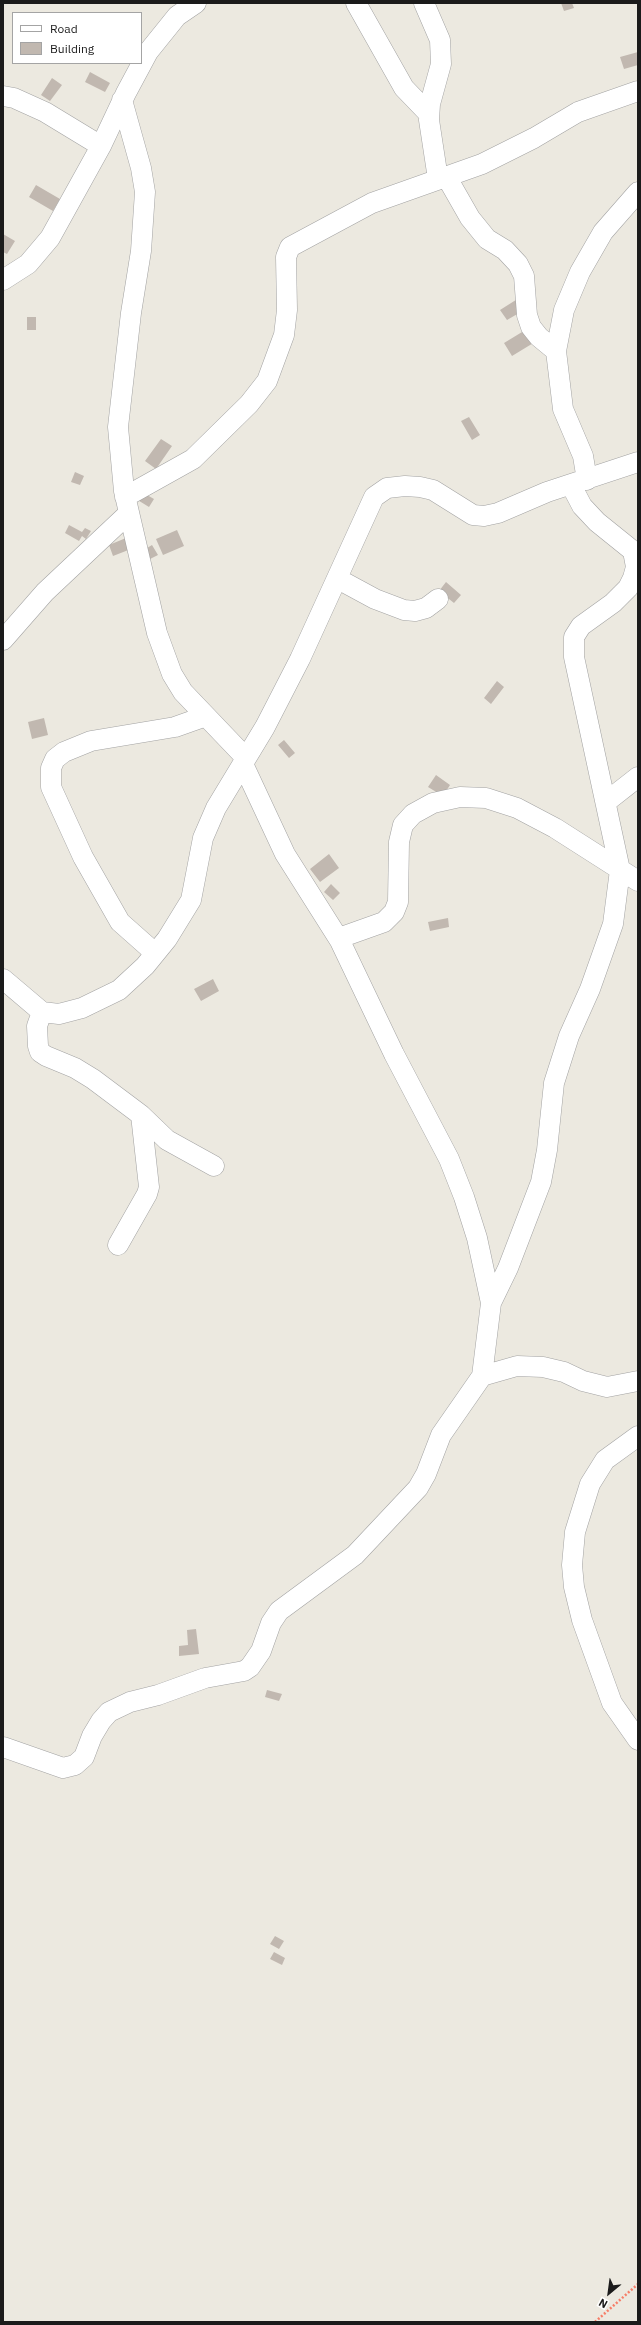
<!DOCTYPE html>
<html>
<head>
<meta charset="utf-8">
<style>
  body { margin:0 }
  #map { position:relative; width:641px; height:2325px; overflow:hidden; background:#ece9e0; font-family:"IBM Plex Sans",sans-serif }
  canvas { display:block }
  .frame { position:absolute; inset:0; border:4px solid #1b1b1b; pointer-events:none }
  .legend { position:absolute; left:12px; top:12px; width:130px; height:52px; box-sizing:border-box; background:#fff; border:1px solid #a4a4a4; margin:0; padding:5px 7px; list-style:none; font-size:12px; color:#1b1b1b }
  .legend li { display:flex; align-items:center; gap:8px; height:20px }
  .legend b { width:20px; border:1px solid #a4a4a4 }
  .north { position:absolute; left:589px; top:2273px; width:40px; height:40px; -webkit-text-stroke:3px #fff; paint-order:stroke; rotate:209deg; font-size:11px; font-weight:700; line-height:16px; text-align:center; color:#1b1b1b }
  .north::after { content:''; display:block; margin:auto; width:14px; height:18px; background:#1b1b1b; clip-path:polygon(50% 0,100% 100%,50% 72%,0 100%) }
</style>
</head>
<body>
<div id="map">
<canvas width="641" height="2325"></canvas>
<div class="frame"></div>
<ul class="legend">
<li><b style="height:5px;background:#fff"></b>Road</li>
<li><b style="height:11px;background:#c1b8b0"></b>Building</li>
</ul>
<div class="north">N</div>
</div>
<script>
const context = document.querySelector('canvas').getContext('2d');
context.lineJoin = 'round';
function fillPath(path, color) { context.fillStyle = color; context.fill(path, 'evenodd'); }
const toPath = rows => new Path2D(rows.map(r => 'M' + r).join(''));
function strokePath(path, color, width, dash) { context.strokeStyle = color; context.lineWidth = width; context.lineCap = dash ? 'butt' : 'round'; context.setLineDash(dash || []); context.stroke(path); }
fillPath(toPath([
  [561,3,572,3,574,8,564,11],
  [638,52,638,65,624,69,620,57],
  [90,72,110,83,105,92,85,82],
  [52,78,62,85,50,101,41,95],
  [36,185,60,199,53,211,29,197],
  [3,234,15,241,7,254,3,252],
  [519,298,526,309,507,320,500,310],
  [27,317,36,317,36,330,27,330],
  [527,329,535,342,512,356,504,343],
  [469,417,480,435,472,440,461,421],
  [161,439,172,446,156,469,145,461],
  [75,472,84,476,80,485,71,482],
  [140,491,154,499,149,507,136,499],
  [69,525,82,532,85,528,91,531,86,539,82,536,79,541,65,533],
  [177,530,184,546,163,555,156,539],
  [126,538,131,549,113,556,109,545],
  [152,545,158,555,148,560,142,551],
  [446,582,461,595,454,603,439,591],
  [497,681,504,687,491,704,484,698],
  [44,718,48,735,32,739,28,722],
  [284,740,295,753,289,758,278,745],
  [436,775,450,785,443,796,428,787],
  [329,854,339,868,320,882,310,869],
  [331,884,340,893,333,900,324,892],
  [448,918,449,927,430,931,428,922],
  [213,979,219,991,201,1001,194,989],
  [196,1629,199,1654,179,1656,179,1646,188,1645,187,1630],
  [267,1690,282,1694,279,1701,265,1697],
  [275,1936,284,1941,279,1949,270,1944],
  [274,1952,285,1958,282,1965,270,1959]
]), '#c1b8b0');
const minor = toPath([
  [356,3,404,88,429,114],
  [424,3,440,40,441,64,430,104,429,120,438,179],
  [3,96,14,98,45,112,101,146],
  [122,100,141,168,145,192,141,251,131,313,118,427,124,491,157,633,172,674,183,692,246,758],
  [446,176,470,218,487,239,505,250,518,264,524,276,527,315,531,327,539,337,556,351],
  [3,280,28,264,50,238,101,146,126,93,148,52,177,16,196,3],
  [587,480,583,456,563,409,556,351,564,310,580,272,603,232,638,192],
  [125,497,193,459,249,404,267,381,284,335,287,310,286,257,290,247,372,203,482,164,534,138,578,112,638,91],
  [338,579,375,599,404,610,415,611,426,608,438,599],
  [3,640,45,592,129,513],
  [243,764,285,854,340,941,394,1054,449,1159,464,1197,477,1238,491,1303,482,1376],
  [606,802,638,777],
  [339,938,384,922,394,912,398,902,399,842,403,825,413,814,433,803,460,797,486,798,517,808,555,828,638,881],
  [155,953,120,922,83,857,51,787,51,768,55,759,64,752,91,741,175,727,206,716],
  [3,979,42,1012,59,1014,82,1008,119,990,145,966,167,939,191,900,203,838,216,808,265,727,300,659,374,497,387,488,405,486,420,487,433,490,473,515,484,516,498,513,547,492,638,462],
  [42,1012,37,1026,38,1046,40,1052,46,1056,75,1068,93,1079,141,1115,167,1140,214,1166],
  [118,1245,147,1194,149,1187,141,1115],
  [491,1303,508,1268,541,1182,547,1150,554,1083,569,1036,590,989,613,924,620,870,574,657,574,637,581,626,613,603,628,588,633,578,636,567,633,551,597,522,582,506,571,485],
  [638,1436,605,1460,590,1484,575,1532,572,1565,574,1587,582,1620,612,1703,638,1740],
  [3,1747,63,1768,75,1765,84,1757,92,1736,101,1721,109,1712,130,1702,158,1695,205,1678,244,1671,250,1667,261,1651,271,1623,279,1611,355,1555,418,1488,426,1474,441,1435,482,1376,517,1366,543,1367,564,1372,583,1381,607,1387,638,1381]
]);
strokePath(minor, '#a2a2a2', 21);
strokePath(toPath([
  [595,2322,638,2284]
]), '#f67e68', 2.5, [2, 2]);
strokePath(minor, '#fff', 20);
</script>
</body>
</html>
